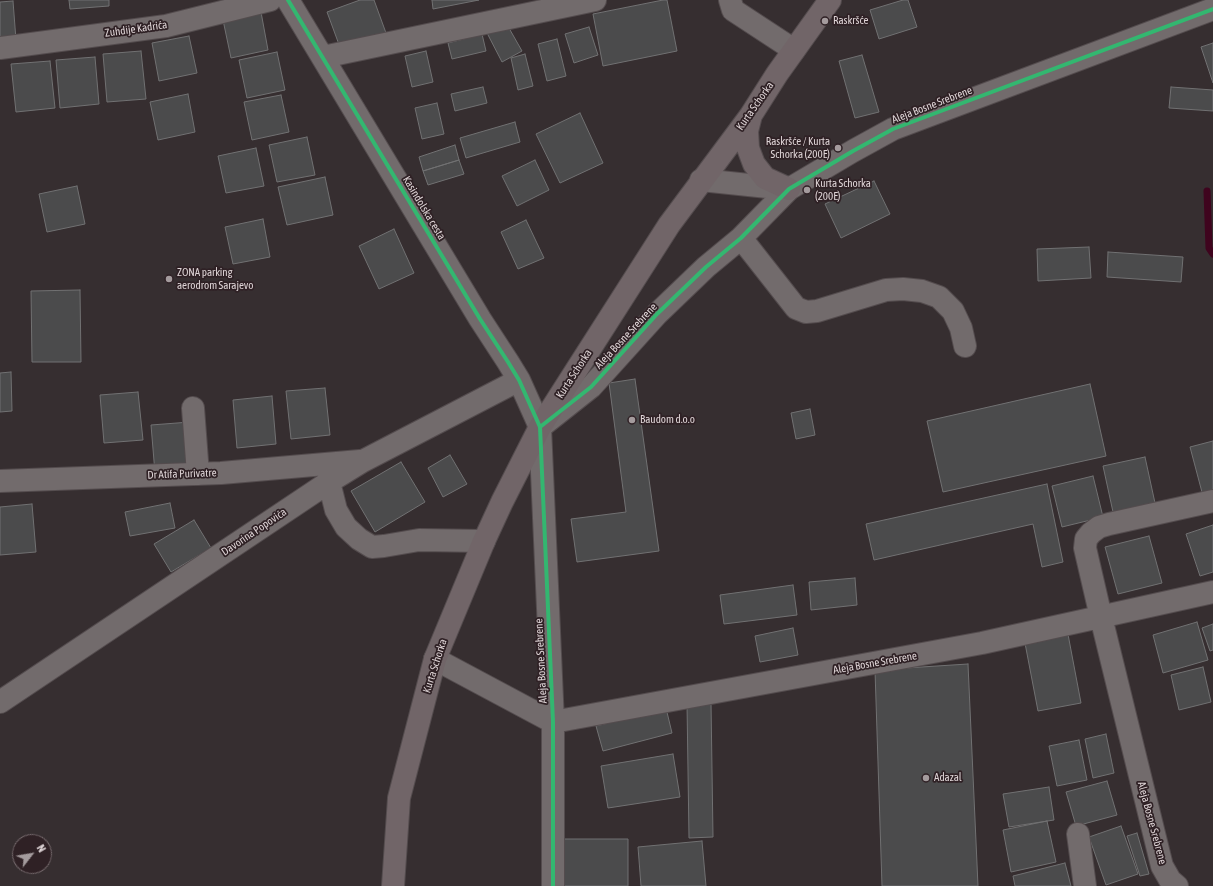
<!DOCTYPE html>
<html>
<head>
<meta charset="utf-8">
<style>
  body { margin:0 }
  #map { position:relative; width:1213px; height:886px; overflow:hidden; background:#362e30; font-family:"Asap Condensed",sans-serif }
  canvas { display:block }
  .north { position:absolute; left:12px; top:834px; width:40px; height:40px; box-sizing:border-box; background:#2f2125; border:1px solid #75696c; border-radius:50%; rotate:59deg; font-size:11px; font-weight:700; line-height:16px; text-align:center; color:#dfd5d7 }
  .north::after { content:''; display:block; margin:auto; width:14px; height:18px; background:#a49b9d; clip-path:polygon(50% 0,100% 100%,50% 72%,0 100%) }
</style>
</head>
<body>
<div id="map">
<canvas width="1213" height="886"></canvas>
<div class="north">N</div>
</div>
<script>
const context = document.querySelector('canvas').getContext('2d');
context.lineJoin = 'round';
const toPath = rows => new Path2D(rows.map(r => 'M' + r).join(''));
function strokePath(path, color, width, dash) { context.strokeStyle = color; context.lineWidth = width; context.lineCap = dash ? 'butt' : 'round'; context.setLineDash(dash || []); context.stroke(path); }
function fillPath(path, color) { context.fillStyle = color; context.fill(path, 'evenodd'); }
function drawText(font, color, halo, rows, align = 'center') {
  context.font = font + ' "Asap Condensed",sans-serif'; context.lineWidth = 3.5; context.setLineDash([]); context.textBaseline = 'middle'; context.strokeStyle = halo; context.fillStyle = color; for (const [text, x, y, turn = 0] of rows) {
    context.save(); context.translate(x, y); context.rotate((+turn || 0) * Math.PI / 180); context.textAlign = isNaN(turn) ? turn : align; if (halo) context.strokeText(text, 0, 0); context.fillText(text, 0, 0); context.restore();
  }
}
strokePath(toPath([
  [1207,191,1209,248,1213,254]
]), '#3f041e', 7);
const building = toPath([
  [69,0,109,0,109,6,70,9,69,0],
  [360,0,374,0,386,33,341,50,327,12,360,0],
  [432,0,479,0,433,9,432,0],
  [663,0,667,0,677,51,603,66,593,14,663,0],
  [903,0,908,0,917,27,879,39,870,10,903,0],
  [13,1,16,40,0,41,0,2,13,1],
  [261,12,268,50,231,58,223,20,261,12],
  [505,21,522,51,502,62,486,31,505,21],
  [589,27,598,55,574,63,565,34,589,27],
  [482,34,486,51,452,59,448,43,482,34],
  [189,36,197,73,159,81,152,43,189,36],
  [557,39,566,76,547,81,538,44,557,39],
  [1213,43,1213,83,1201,47,1213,43],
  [141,51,146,99,107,102,103,54,141,51],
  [426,51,433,82,412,87,405,56,426,51],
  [277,52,285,90,247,98,239,60,277,52],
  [525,54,533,86,518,90,511,58,525,54],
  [862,55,879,112,855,118,839,61,862,55],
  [95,57,99,104,60,108,56,60,95,57],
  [50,61,55,108,16,112,11,64,50,61],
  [483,87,487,103,455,111,451,94,483,87],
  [1171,87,1213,90,1213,111,1169,108,1171,87],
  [188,94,195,132,158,140,150,102,188,94],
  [281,95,289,132,252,140,244,102,281,95],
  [437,103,444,134,422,139,415,108,437,103],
  [580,113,603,163,560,183,536,134,580,113],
  [515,122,520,142,466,158,460,138,515,122],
  [307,137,315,175,277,182,269,145,307,137],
  [455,145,459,160,423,171,419,157,455,145],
  [256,148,264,186,226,193,218,156,256,148],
  [459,160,464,174,428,185,423,171,459,160],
  [535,160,549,190,517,206,502,176,535,160],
  [325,177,333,215,287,225,278,187,325,177],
  [874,181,890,214,841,238,825,204,874,181],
  [77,186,85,224,47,232,39,194,77,186],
  [263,219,270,257,233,264,225,227,263,219],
  [526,220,544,258,518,269,501,232,526,220],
  [394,229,414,273,379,289,359,246,394,229],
  [1089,247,1091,278,1038,281,1037,249,1089,247],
  [1108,252,1183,257,1181,282,1107,277,1108,252],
  [80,290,81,362,32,362,31,291,80,290],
  [11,372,12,411,0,412,0,373,11,372],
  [635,379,659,551,577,562,571,519,626,512,609,383,635,379],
  [1090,384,1106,456,943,492,927,421,1090,384],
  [325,388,330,435,291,439,286,391,325,388],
  [138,392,143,440,104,443,100,395,138,392],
  [272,396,276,444,237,448,233,400,272,396],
  [810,409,815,435,796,439,791,413,810,409],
  [190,422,194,470,155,473,151,425,190,422],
  [1213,441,1213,493,1203,496,1190,447,1213,441],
  [450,455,467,484,443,497,428,468,450,455],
  [1145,457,1155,503,1113,512,1103,466,1145,457],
  [401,462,425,502,375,532,351,491,401,462],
  [1093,476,1103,517,1062,527,1052,486,1093,476],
  [1047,484,1063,562,1042,567,1033,524,874,560,866,524,1047,484],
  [170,503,175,528,130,536,125,512,170,503],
  [32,504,36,552,0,555,0,507,32,504],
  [194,520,211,548,171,572,154,544,194,520],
  [1213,525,1213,572,1200,576,1186,534,1213,525],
  [1149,536,1162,583,1118,594,1105,547,1149,536],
  [855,578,857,605,811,610,809,582,855,578],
  [793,585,797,615,724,624,720,595,793,585],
  [1197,622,1208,660,1163,673,1153,635,1197,622],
  [1213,624,1213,650,1210,651,1202,628,1213,624],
  [793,628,798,655,760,662,755,636,793,628],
  [1067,629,1081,703,1038,711,1024,638,1067,629],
  [968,664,978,886,882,886,875,670,968,664],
  [1203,667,1211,702,1179,710,1171,675,1203,667],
  [687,703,711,703,713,837,689,838,687,703],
  [666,708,672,733,603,751,596,726,666,708],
  [1106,734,1114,773,1093,778,1085,739,1106,734],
  [1079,740,1087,780,1057,786,1049,746,1079,740],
  [673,754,680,797,608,808,601,766,673,754],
  [1107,781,1117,815,1076,826,1066,792,1107,781],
  [1049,787,1054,820,1009,827,1003,794,1049,787],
  [1047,821,1056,862,1011,872,1003,830,1047,821],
  [1121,826,1138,874,1106,885,1089,837,1121,826],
  [1137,833,1149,874,1140,876,1127,836,1137,833],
  [564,839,628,839,628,886,564,886,564,839],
  [702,841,706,886,641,886,638,847,702,841],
  [1065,863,1071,886,1015,886,1013,876,1065,863]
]);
fillPath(building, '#4b4b4c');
strokePath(building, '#717172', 1);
const minor = toPath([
  [288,0,480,319,508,362,519,380,540,427,553,722,553,886],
  [730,0,733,10,794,50],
  [0,48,166,26,270,0],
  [323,57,595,0],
  [701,180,787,189],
  [741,238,796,308,806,312,817,311,886,290,903,289,922,291,939,297,953,311,961,328,965,346],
  [193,408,198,474],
  [543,425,591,387,657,314,706,267,741,238,789,189,853,151,893,129,1213,9],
  [0,481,221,473,360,461],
  [329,482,336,510,346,527,359,539,372,547,384,546,419,540,484,541],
  [435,659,553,722,982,643,1213,592],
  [0,702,329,482,363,461,519,380],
  [1078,834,1085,886],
  [1177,886,1170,880,1162,866,1101,617,1085,548,1086,539,1091,533,1099,527,1109,524,1213,501]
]);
const major = toPath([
  [751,115,747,131,748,148,754,164,765,178,789,189],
  [393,886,399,798,435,659,484,541,502,502,540,427,669,225,751,115,777,74,830,0]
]);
strokePath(minor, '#544c4e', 24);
strokePath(major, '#544c4e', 24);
strokePath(minor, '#726b6c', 22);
strokePath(major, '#716568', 22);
strokePath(toPath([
  [288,0,480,319,508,362,519,380,540,427,553,722,553,886],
  [540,427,591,387,657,314,706,267,741,238,789,189,853,151,893,129,1213,9]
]), '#33b770', 4);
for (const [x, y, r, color] of [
  [825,21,4,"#a49b9d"],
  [838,148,4,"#a49b9d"],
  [807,190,4,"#a49b9d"],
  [169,279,4,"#a49b9d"],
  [632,420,4,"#a49b9d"],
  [926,778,4,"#a49b9d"]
]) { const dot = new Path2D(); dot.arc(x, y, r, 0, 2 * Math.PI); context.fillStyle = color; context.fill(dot); strokePath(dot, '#2f2125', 1.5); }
drawText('11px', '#dfd5d7', '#2f2125', [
  ["Raskršće",833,21],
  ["Raskršće / Kurta",830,142,"right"],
  ["Schorka (200E)",830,155,"right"],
  ["Kurta Schorka",815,184],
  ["(200E)",815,197],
  ["ZONA parking",177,273],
  ["aerodrom Sarajevo",177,286],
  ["Baudom d.o.o",640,420],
  ["Adazal",934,778]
], 'left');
drawText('11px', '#dfd5d7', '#2f2125', [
  ["Zuhdije Kadrića",136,29,-8],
  ["Aleja Bosne Srebrene",932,105,-21],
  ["Kurta Schorka",755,106,-55],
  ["Kasindolska cesta",424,208,59],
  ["Aleja Bosne Srebrene",626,336,-47],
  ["Kurta Schorka",574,374,-57],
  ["Dr Atifa Purivatre",182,474,-2],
  ["Davorina Popovića",254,532,-34],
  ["Aleja Bosne Srebrene",541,661,-93],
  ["Aleja Bosne Srebrene",875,663,-10],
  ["Kurta Schorka",435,666,-72],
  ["Aleja Bosne Srebrene",1152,823,75]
]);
</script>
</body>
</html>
